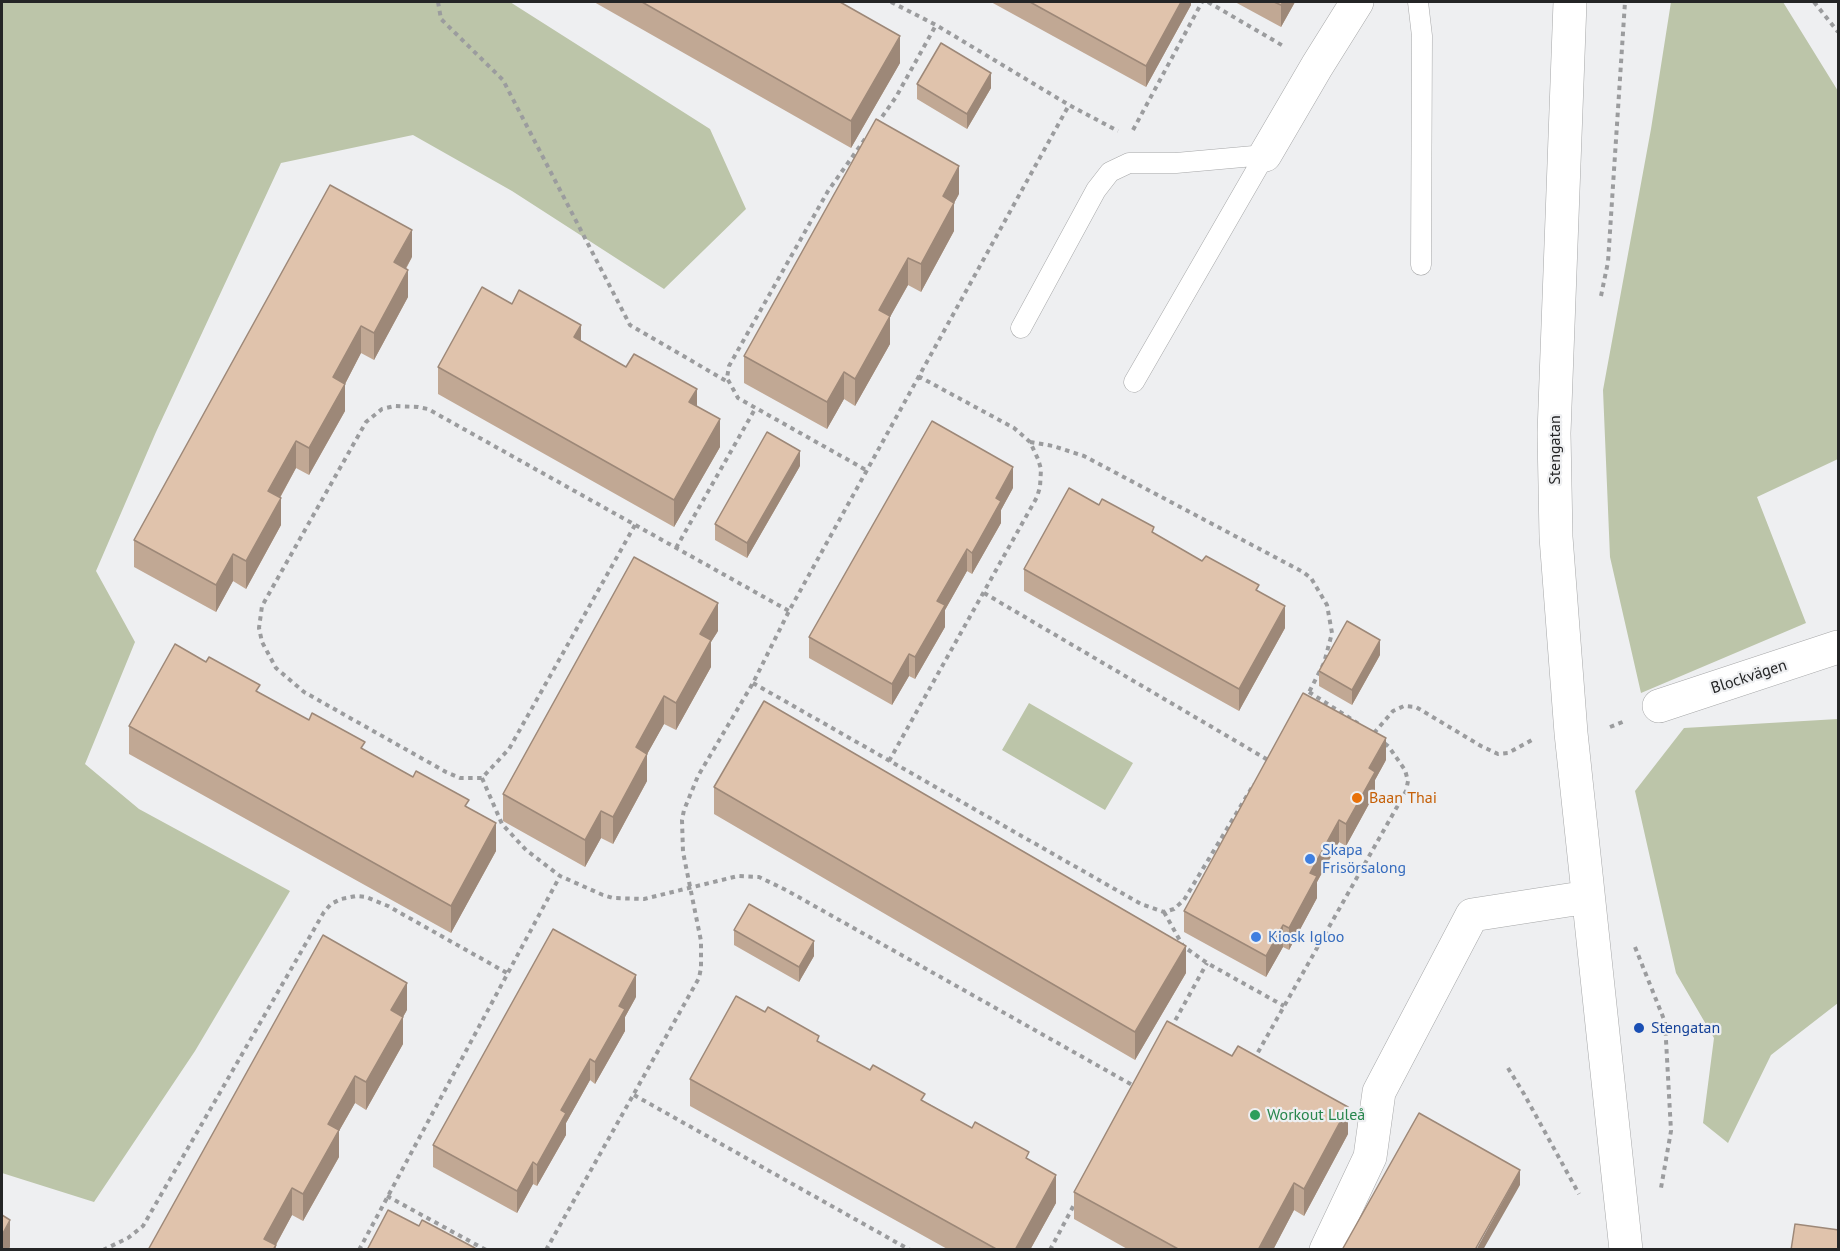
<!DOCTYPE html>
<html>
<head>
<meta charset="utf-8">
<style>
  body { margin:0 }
  #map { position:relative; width:1840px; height:1251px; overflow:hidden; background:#eeeff1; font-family:"PT Sans",sans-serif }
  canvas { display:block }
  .frame { position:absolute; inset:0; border:3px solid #242526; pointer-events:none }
</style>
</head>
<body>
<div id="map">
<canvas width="1840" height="1251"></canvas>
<div class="frame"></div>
</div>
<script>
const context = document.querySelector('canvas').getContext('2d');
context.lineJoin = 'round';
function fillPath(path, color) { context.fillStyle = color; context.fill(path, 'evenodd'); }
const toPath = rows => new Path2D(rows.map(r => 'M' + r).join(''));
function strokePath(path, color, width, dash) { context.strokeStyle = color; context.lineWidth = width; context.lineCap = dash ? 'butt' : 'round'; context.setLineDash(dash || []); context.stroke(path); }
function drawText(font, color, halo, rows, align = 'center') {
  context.font = font + ' "PT Sans",sans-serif'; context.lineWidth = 4.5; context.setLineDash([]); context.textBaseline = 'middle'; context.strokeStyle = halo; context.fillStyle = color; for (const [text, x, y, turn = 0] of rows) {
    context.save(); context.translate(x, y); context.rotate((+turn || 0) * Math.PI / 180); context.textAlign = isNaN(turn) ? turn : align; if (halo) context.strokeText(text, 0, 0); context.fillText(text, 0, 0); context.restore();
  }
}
fillPath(toPath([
  [2,2,510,2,710,129,746,209,664,289,512,191,413,135,281,163,156,432,96,571,135,642,85,764,139,809,290,891,195,1051,94,1202,2,1173],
  [1671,2,1783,2,1838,91,1838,459,1757,497,1806,623,1641,693,1610,557,1603,390,1651,129],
  [1029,703,1133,763,1105,810,1002,750],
  [1838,719,1838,1003,1771,1055,1728,1143,1703,1123,1714,1038,1676,973,1635,791,1684,728]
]), '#bcc5a9');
const lane = toPath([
  [1418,2,1422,36,1421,265],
  [1021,328,1096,190,1110,172,1129,163,1176,163,1265,155],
  [1134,382,1265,155]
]);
const street = toPath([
  [1570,2,1554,433,1556,537,1571,733,1626,1250],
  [1265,155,1317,66,1357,2],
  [1659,706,1838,647],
  [1326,1250,1370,1157,1379,1092,1472,915,1588,897]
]);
strokePath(lane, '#a6a7a8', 21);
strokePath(street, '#a6a7a8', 34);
strokePath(toPath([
  [438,2,441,19,503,80,630,325,728,382],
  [891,2,936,25,1069,105,1118,131],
  [1208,2,1285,47],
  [1814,2,1838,32],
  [877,124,896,97,936,25],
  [1133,130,1202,2],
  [865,139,828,191,729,366,727,378,738,398,866,470],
  [1601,296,1608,262,1625,2],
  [1030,442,1053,446,1084,456,1303,572,1311,578,1327,605,1332,633,1324,663,1306,698],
  [635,525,509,749,482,778,460,778,446,772,304,692,276,668,262,642,259,628,262,606,366,422,382,409,395,406,418,407,428,409,789,611],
  [676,548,755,409],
  [984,593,1268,760],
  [753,683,1141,904,1164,912,1174,909,1184,900,1254,784],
  [1309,692,1362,726],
  [1610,727,1625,721],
  [1374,733,1393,711,1404,706,1416,707,1481,746,1498,754,1508,753,1532,740],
  [889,761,1037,497,1040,487,1041,469,1038,459,1030,442,1014,428,918,376],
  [482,778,502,824,526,850,560,876,603,895,613,898,644,899,738,876,759,877,786,890,1134,1086],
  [1164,912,1183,946,1207,963,1284,1006],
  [1635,947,1665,1022,1671,1131,1661,1188],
  [1171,1028,1207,963],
  [1252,1059,1257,1054,1406,791,1408,781,1405,770,1389,747,1382,741],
  [1508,1068,1524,1094,1579,1194],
  [634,1095,910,1250],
  [387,1196,486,1250],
  [103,1250,128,1238,143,1226,324,912,331,904,341,899,356,896,366,897,388,906,507,973],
  [359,1250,560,876],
  [546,1250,699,978,701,968,701,941,683,852,682,820,684,810,698,776,753,683,789,611,1069,105],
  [1050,1250,1075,1203]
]), '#9b9c9e', 4, [4.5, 4.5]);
strokePath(lane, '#fff', 20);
strokePath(street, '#fff', 33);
fillPath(toPath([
  [594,2,840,2,900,63,851,148],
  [991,2,1191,2,1191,5,1146,87],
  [1235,2,1295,2,1281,27],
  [917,84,991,88,967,129,917,99],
  [959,194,954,203,954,231,921,292,908,285,890,317,890,344,855,406,844,399,827,429,744,383,744,356],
  [412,257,406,269,408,297,374,360,361,353,345,384,345,411,309,475,296,468,280,498,281,525,246,589,233,581,216,612,134,567,134,540],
  [581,342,697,407,720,447,674,527,438,394,438,367],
  [800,466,747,558,715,540,715,524],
  [1013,488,1001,510,1001,523,972,574,967,571,945,610,945,627,915,679,909,676,892,705,809,658,809,637],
  [1154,534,1259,592,1285,628,1239,711,1024,591,1024,569],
  [718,631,711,642,711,667,676,730,664,724,647,754,647,781,613,844,601,838,585,867,503,821,503,794],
  [1380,655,1352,705,1319,686,1319,671],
  [260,693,469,808,496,851,451,933,129,754,129,726],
  [1386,760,1375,780,1375,793,1346,846,1339,842,1317,882,1317,898,1289,950,1283,947,1266,977,1184,932,1184,911],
  [714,787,1186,973,1135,1060,714,814],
  [734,930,814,956,799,982,734,945],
  [636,997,625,1017,625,1031,595,1084,590,1080,566,1123,566,1135,537,1186,533,1184,517,1213,433,1167,433,1145],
  [407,1010,403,1017,403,1044,366,1110,355,1103,339,1131,339,1157,303,1221,292,1215,276,1245,276,1250,148,1250],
  [819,1042,1029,1160,1056,1203,1030,1250,949,1250,690,1106,690,1079],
  [1348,1134,1304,1216,1294,1210,1273,1250,1129,1250,1074,1219,1074,1192]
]), '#c1a894');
fillPath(toPath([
  [1181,2,1191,2,1191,5,1146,87,1146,66],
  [1283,2,1295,2,1281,27,1281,5],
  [900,36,900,63,851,148,851,121],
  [991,73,991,88,967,129,967,114],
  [959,166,959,194,943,223,943,196],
  [954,203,954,231,921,292,921,264],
  [412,230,412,257,394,289,394,262],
  [908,258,908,285,890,317,890,344,855,406,855,379,879,310],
  [408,270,408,297,374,360,374,333],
  [581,325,581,352,574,337],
  [361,326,361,353,345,384,345,411,309,475,309,448,333,377],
  [844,372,844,399,827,429,827,402],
  [697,389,697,416,689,402],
  [720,419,720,447,674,527,674,500],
  [296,441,296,468,268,519,268,491],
  [800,451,800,466,747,558,747,543],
  [1013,467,1013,488,1001,510,1001,523,972,574,972,553,996,498],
  [281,498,281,525,246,589,246,561],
  [967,549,967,571,945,610,945,627,915,679,915,657,937,601],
  [233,554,233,581,216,612,216,585],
  [718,603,718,631,711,642,711,667,676,730,676,703,700,634],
  [1285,606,1285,628,1239,711,1239,689],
  [1380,640,1380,655,1352,705,1352,690],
  [909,654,909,676,892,705,892,684],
  [664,696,664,724,636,774,636,747],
  [1386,738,1386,760,1375,780,1375,793,1346,846,1346,824,1369,768],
  [647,754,647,781,613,844,613,817],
  [601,811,601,838,585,867,585,840],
  [1339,820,1339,842,1317,882,1317,898,1289,950,1289,928,1310,873],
  [496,823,496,851,451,933,451,906],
  [1283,925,1283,947,1266,977,1266,956],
  [814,941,814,956,799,982,799,967],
  [1186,946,1186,973,1135,1060,1135,1032],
  [636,975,636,997,625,1017,625,1031,595,1084,595,1062,619,1006],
  [407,983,407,1010,403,1017,403,1044,366,1110,366,1082,391,1010],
  [590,1059,590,1080,566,1123,566,1135,537,1186,537,1165,561,1110],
  [355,1076,355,1103,339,1131,339,1157,303,1221,303,1194,328,1124],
  [1348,1107,1348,1134,1304,1216,1304,1189],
  [533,1162,533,1184,517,1213,517,1191],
  [1520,1170,1520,1185,1483,1250,1476,1250],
  [1056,1175,1056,1203,1030,1250,1015,1250],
  [1294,1183,1294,1210,1273,1250,1258,1250],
  [292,1188,292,1215,273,1250,264,1239],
  [10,1220,10,1247,9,1250,2,1250,2,1235]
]), '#9d8878');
const building = toPath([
  [642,2,840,2,900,36,851,121,642,2],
  [1030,2,1181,2,1146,66,1030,2],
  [1274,2,1283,2,1281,5,1274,2],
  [941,43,991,73,967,114,917,84,941,43],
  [876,119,959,166,943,196,954,203,921,264,908,258,879,310,890,316,855,379,844,372,827,402,744,356,876,119],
  [330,185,412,230,394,262,408,270,374,333,361,326,333,377,345,384,309,448,296,441,268,491,281,498,246,561,233,554,216,585,134,540,330,185],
  [482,287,512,304,519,290,581,325,574,337,626,367,634,354,697,389,689,402,720,419,674,500,438,367,482,287],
  [932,421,1013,467,996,498,1001,501,972,553,967,549,937,601,945,605,915,657,909,654,892,684,809,637,932,421],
  [767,432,800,451,747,543,715,524,767,432],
  [1069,488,1099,505,1102,499,1154,527,1152,532,1202,561,1206,556,1259,585,1256,590,1285,606,1239,689,1024,569,1069,488],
  [634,557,718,603,700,634,711,640,676,703,664,696,636,747,647,754,613,817,601,811,585,840,503,794,634,557],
  [1347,621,1380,640,1352,690,1319,671,1347,621],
  [175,644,206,662,209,657,260,685,256,691,309,720,312,713,365,742,361,748,413,777,416,771,469,800,465,806,496,823,451,906,129,726,175,644],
  [1303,693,1386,738,1369,768,1375,772,1346,824,1339,820,1310,873,1317,876,1289,928,1283,925,1266,956,1184,911,1303,693],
  [764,701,1186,946,1135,1032,714,787,764,701],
  [749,904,814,941,799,967,734,930,749,904],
  [553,929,636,975,619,1006,625,1009,595,1062,590,1059,561,1110,566,1113,537,1165,533,1162,517,1191,433,1145,553,929],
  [323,935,407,983,391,1010,403,1017,366,1082,355,1076,328,1124,339,1130,303,1194,292,1188,264,1239,276,1245,273,1250,148,1250,323,935],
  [736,996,765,1012,768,1007,819,1036,817,1041,870,1070,873,1065,925,1094,921,1100,972,1128,975,1122,1029,1152,1026,1158,1056,1175,1015,1250,998,1250,690,1079,736,996],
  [1167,1021,1232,1056,1238,1046,1348,1107,1304,1189,1294,1183,1258,1250,1180,1250,1074,1192,1167,1021],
  [1419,1113,1520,1170,1476,1248,1478,1250,1342,1250,1419,1113],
  [388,1210,419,1226,422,1220,475,1248,475,1250,367,1250,388,1210],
  [2,1215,10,1220,2,1235,2,1215],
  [1795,1224,1839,1230,1839,1250,1791,1250,1795,1224]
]);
fillPath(building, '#e0c3ac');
strokePath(building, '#9d8878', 1.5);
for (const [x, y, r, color] of [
  [1357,798,6,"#e8710a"],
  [1310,859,6,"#3f7fe0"],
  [1256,937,6,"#3f7fe0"],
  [1639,1028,6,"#1a4fb4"],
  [1255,1115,6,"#2e9e5b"]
]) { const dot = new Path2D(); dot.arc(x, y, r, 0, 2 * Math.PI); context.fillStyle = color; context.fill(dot); strokePath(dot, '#eeeff1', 2); }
drawText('16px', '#242526', '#eeeff1', [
  ["Stengatan",1555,450,-90],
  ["Blockvägen",1749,677,-18]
]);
drawText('16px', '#c56008', '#eeeff1', [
  ["Baan Thai",1369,798]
], 'left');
drawText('16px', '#366cbe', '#eeeff1', [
  ["Skapa",1322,850],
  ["Frisörsalong",1322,868],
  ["Kiosk Igloo",1268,937]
], 'left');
drawText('16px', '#164399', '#eeeff1', [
  ["Stengatan",1651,1028]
], 'left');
drawText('16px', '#27864d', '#eeeff1', [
  ["Workout Luleå",1267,1115]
], 'left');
</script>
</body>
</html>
